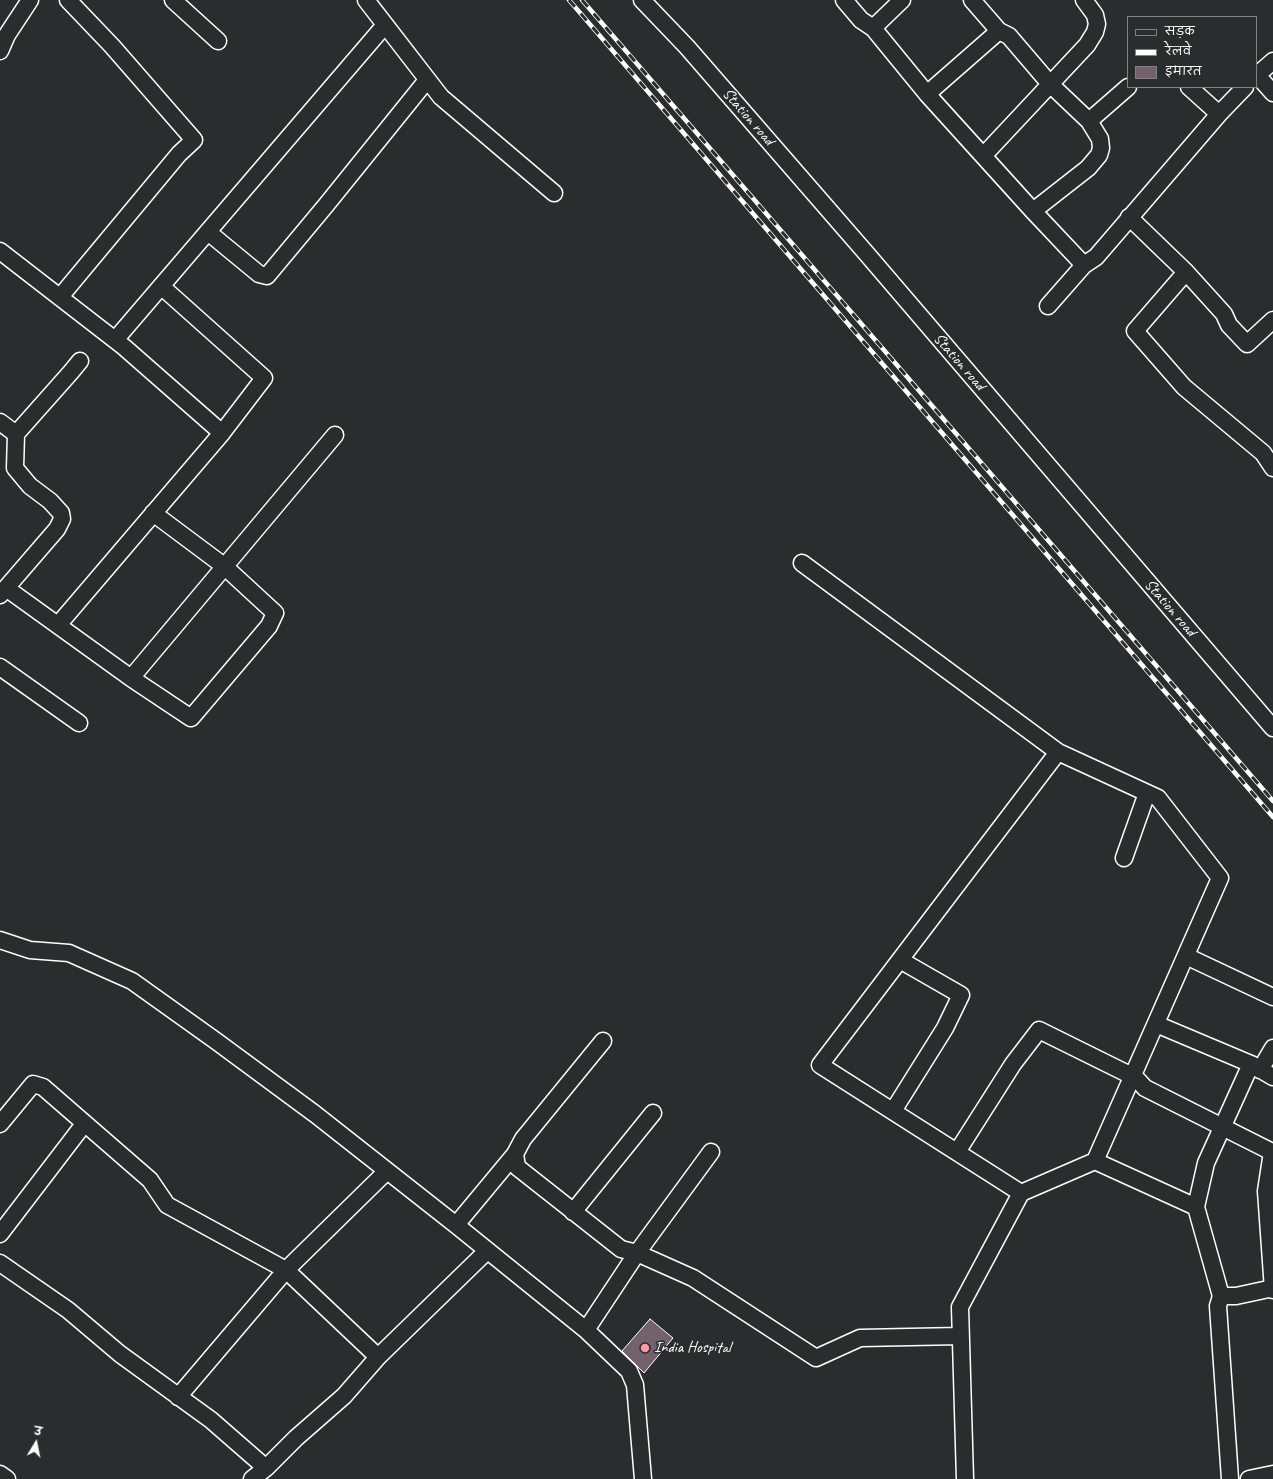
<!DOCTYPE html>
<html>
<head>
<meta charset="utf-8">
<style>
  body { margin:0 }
  #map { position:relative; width:1273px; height:1479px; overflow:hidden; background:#2a2d2e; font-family:Caveat,"Playpen Sans Deva",sans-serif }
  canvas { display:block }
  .legend { position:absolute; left:1127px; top:16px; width:130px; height:72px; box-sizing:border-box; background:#2a2d2e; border:1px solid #7f8182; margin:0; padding:5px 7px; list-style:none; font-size:12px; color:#fff }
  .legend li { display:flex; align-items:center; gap:8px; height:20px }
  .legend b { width:20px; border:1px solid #7f8182 }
  .north { position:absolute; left:16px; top:1423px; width:40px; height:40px; -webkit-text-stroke:3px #2a2d2e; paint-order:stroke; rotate:10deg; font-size:11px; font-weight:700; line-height:16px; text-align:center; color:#fff }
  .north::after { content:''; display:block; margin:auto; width:14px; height:18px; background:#fff; clip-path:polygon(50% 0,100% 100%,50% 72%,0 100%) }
</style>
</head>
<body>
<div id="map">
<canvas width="1273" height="1479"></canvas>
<ul class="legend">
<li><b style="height:5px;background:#2a2d2e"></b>सड़क</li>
<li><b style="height:5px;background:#fff"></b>रेलवे</li>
<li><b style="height:11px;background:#73626c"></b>इमारत</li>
</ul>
<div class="north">उ</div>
</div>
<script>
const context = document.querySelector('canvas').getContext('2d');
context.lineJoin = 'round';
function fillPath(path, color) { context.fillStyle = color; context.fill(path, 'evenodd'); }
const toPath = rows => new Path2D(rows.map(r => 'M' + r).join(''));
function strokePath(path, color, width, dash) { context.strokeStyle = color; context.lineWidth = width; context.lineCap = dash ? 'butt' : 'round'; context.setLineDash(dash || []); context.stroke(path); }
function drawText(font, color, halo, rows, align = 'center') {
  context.font = font + ' Caveat,sans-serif'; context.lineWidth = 3; context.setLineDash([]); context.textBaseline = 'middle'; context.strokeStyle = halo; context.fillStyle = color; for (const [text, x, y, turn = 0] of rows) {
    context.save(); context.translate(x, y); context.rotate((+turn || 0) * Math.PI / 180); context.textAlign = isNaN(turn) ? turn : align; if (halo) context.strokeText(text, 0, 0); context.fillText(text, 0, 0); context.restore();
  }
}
const building = toPath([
  [650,1319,673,1338,644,1373,622,1351,650,1319]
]);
fillPath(building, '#73626c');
strokePath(building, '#fff', 1);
const minor = toPath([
  [173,0,218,41],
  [366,0,441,97,554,193],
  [642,0,687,47,866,253,1273,728],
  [844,0,861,20,873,28,927,94,1033,211,1084,265,1096,257,1219,114,1245,87],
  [972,0,999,31,1009,36,1050,84,1089,121,1100,139,1101,148,1099,155,1088,168,1033,211],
  [873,28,902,0],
  [0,51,7,35,30,0],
  [1257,75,1273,93],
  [1256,76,1273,61],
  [1189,87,1219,114],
  [927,94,999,31],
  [1089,121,1128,87],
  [983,156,1087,45,1095,32,1097,24,1095,15,1084,0],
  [1129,217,1186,272,1224,314,1229,325,1247,344,1273,320],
  [208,232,259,274,267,276,327,204,427,80],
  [0,251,124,347,222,433],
  [1186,272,1135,331,1184,387,1263,453,1273,468],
  [60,297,179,154,194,140,112,46,68,0],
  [1048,306,1084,265],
  [115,340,385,25],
  [0,422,16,434],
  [802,563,1058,752,1158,798,1220,878,1095,1161,1021,1193],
  [6,588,131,678,191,718,269,626,275,613,224,566,153,513],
  [0,595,57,529,62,519,61,513,50,501,30,486,15,468,16,434,71,372,80,361],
  [58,625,222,433,264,378,161,286],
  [0,667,79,723],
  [131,678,335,435],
  [1124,858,1147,793],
  [0,940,30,950,69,953,132,981,216,1041,315,1114,456,1225,586,1330,629,1371,635,1385,643,1479],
  [1186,956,1273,997],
  [1156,1024,1251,1064,1273,1077],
  [603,1041,523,1139,515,1154,517,1167,621,1249,637,1253,693,1278,816,1358,860,1338,960,1336],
  [1260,1070,1273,1048],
  [893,1111,945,1028,961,995,900,960],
  [0,1124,33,1084,43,1087,150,1180,167,1205,286,1270,378,1357],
  [957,1152,1013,1064,1039,1030,1128,1074,1133,1075,1145,1088,1272,1152,1266,1191,1273,1290],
  [1095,1161,1196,1207],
  [573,1212,653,1113],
  [456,1225,515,1154],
  [0,1234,84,1124],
  [0,1263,68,1310,120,1354,211,1420,266,1468,296,1438,344,1396,378,1357,487,1251],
  [1221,1296,1196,1207,1206,1163,1251,1064],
  [586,1330,637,1253,711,1152],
  [178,1397,286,1270,387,1171],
  [0,1474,7,1479],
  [252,1479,266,1468],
  [965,1479,960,1307,1021,1193,820,1065,1058,752],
  [1230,1479,1218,1306,1221,1296,1236,1296,1273,1288],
  [1249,1479,1273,1474]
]);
strokePath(minor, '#fff', 19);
strokePath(minor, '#2a2d2e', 16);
const rail = toPath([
  [569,0,1273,817],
  [582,0,1273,801]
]);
strokePath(rail, '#fff', 4.5);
strokePath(rail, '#2a2d2e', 3, [9]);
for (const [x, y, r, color] of [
  [645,1348,5,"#ff9aa2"]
]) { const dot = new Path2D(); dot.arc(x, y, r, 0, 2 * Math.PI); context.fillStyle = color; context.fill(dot); strokePath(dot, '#2a2d2e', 1.5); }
drawText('16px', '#fff', '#2a2d2e', [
  ["Station road",748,117,49],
  ["Station road",959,362,49],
  ["Station road",1170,608,49]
]);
drawText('16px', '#fff', '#2a2d2e', [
  ["India Hospital",654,1348]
], 'left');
</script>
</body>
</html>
